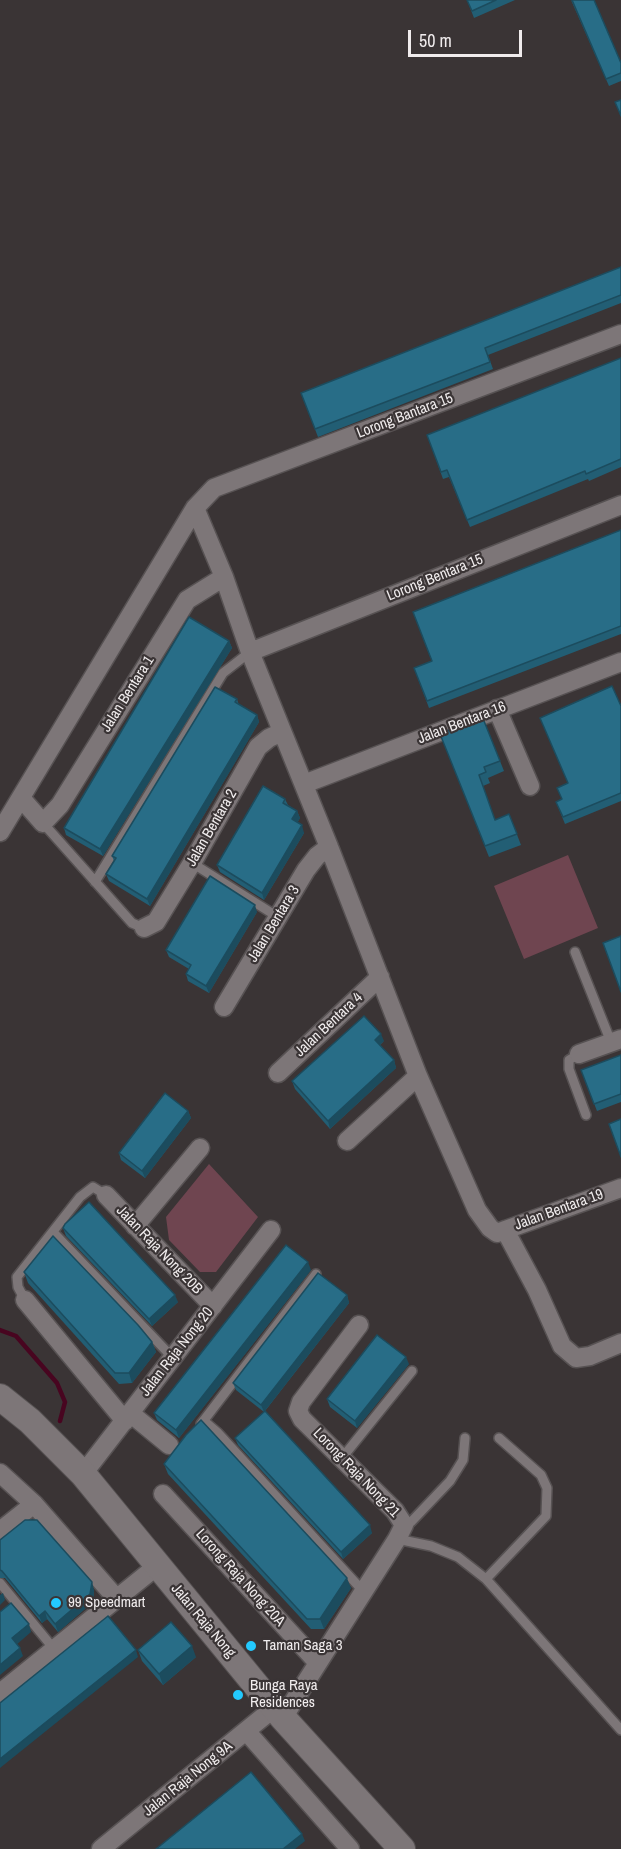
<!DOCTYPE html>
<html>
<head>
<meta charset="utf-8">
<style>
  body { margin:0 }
  #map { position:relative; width:621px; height:1849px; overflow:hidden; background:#3a3435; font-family:"Archivo Narrow",sans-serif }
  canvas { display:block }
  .scale { position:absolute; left:408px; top:30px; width:114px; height:27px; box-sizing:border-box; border:3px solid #f0eced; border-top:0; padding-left:8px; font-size:18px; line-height:21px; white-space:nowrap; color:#f0eced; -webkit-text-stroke:4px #3a3435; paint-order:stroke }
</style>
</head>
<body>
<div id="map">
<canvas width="621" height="1849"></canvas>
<div class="scale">50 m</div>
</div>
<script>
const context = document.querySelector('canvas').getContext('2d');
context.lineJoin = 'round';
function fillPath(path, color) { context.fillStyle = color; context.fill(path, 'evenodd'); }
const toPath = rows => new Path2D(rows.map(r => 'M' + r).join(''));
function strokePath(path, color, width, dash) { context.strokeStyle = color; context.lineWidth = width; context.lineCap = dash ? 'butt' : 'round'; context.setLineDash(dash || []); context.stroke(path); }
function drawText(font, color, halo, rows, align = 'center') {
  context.font = font + ' "Archivo Narrow",sans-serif'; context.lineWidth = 4.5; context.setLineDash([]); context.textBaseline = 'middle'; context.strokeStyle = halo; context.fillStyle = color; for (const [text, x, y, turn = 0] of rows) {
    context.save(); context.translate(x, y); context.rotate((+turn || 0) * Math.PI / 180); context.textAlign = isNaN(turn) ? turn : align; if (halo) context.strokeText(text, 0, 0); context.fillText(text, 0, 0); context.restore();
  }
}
fillPath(toPath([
  [568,855,598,928,524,959,494,886],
  [209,1164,258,1217,216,1272,200,1272,169,1240,166,1217]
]), '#6f4550');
strokePath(toPath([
  [0,1330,16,1336,57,1383,65,1402,60,1421]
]), '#480520', 4.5);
const lane = toPath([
  [43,823,132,923,144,928],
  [192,863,278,917],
  [95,882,223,673,250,652],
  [575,952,611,1042],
  [579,1054,569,1060,569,1069,586,1115],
  [53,1232,173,1358],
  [25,1300,18,1287,17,1277,80,1197,93,1187,106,1195],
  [204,1421,218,1433,363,1591],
  [201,1424,316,1274],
  [342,1458,412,1371],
  [404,1525,411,1522,450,1481,463,1460,465,1438],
  [397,1539,431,1546,458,1557,486,1579,621,1730],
  [486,1579,546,1516,547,1488,541,1475,499,1438],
  [0,1583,54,1649]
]);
const street = toPath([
  [195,508,224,577,250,652,329,847,418,1076,477,1210,490,1228,497,1233,621,1188],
  [250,652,621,505],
  [497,709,530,786],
  [304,784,621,662],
  [21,798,43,823,60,805,187,600,224,577],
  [0,832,195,508,214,488,621,334],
  [144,928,156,922,192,863,258,747,269,738,282,732],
  [224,1007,306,870,317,856,329,847],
  [579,1054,621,1039],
  [278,1073,380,977],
  [347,1141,418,1076],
  [106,1195,213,1306],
  [135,1226,200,1148],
  [505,1230,537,1290,562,1346,576,1358,590,1356,621,1343],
  [25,1300,125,1421],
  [130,1413,169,1445],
  [0,1473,34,1504,117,1599],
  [83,1474,271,1230],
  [163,1494,318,1663],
  [0,1531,34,1504],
  [0,1693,157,1566],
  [283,1718,397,1539,404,1525,395,1511,302,1419,298,1411,301,1402,359,1325],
  [247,1732,350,1849],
  [101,1849,274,1708]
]);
const secondary = toPath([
  [0,1397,30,1421,83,1474,283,1718,402,1849]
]);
strokePath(lane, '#575253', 12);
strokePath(street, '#575253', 21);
strokePath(secondary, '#575253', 28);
strokePath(lane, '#7d7678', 9);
strokePath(street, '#7d7678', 18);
strokePath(secondary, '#7d7678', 26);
fillPath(toPath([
  [467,0,515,0,474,18],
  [571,0,621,63,621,81,609,86],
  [621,267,621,303,488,355,493,369,318,437,301,393],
  [621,358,621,467,589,481,588,479,470,527,449,477,443,479,427,435],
  [621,530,621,634,429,708,414,668,432,661],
  [229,641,232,648,103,856,66,835,64,828],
  [237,699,239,705,257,715,259,722,150,906,109,881,106,874,114,861,112,856],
  [621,706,621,801,565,824,556,802,561,799,568,783,540,718],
  [440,734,500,761,504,771,488,778,490,783,483,786,495,820,509,814,521,845,489,857],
  [285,799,288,805,297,811,300,818,297,823,304,833,264,900,220,872,217,865],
  [257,912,209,993,188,981,186,974,189,969,169,957,166,950],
  [384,1041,380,1045,394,1060,396,1068,330,1129,295,1089,292,1081],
  [621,1055,621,1102,597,1111,581,1070],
  [188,1111,191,1118,145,1178,121,1160,119,1153],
  [63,1228,178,1302,152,1326,66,1236],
  [311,1270,179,1438,157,1420,154,1413],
  [24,1272,152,1342,156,1352,132,1383,119,1384,28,1283],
  [347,1295,349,1303,265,1411,372,1533,343,1559,238,1445,235,1438,264,1412,236,1390,233,1383],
  [409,1364,357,1428,330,1407,327,1399],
  [164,1464,351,1588,324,1629,311,1629,168,1474],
  [0,1540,94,1590,93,1602,58,1632,47,1619,42,1623,5,1578,0,1578],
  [138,1650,196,1657,163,1685,142,1661]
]), '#225e74');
fillPath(toPath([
  [229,641,232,648,103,856,100,849],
  [257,715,259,722,150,906,147,899],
  [297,811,300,818,295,827,292,819],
  [302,825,304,833,264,900,262,893],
  [255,905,257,912,209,993,206,986],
  [381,1034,384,1041,377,1047,375,1040],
  [394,1060,396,1068,330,1129,328,1121],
  [188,1111,191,1118,145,1178,142,1171],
  [308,1262,311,1270,179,1438,176,1430],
  [175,1295,178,1302,152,1326,149,1319],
  [347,1295,349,1303,264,1412,261,1405],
  [152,1342,156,1352,132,1383,129,1373],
  [406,1357,409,1364,357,1428,355,1421],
  [370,1525,372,1533,343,1559,341,1552],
  [347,1578,351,1588,324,1629,320,1619],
  [92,1582,94,1590,93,1602,58,1632,55,1624],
  [3,1593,5,1600,0,1605,0,1595],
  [45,1611,47,1619,42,1623,39,1616],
  [29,1624,31,1632,15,1646,12,1638],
  [192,1646,196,1657,163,1685,159,1674],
  [20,1648,23,1656,0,1675,0,1665],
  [136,1650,138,1657,0,1768,0,1759],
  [302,1834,305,1841,295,1849,283,1849]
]), '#1c4c5e');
const building = toPath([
  [467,0,496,0,472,11,467,0],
  [572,0,594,0,621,63,621,73,606,79,572,0],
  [621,100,621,116,615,102,621,100],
  [621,267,621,295,485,348,490,362,315,429,301,393,621,267],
  [621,358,621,459,586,474,585,471,467,520,447,470,441,472,427,435,621,358],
  [621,530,621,626,427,701,414,668,432,661,413,612,621,530],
  [189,617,229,641,100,849,64,828,189,617],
  [612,686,621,706,621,793,563,817,556,802,562,799,557,788,568,783,540,718,612,686],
  [215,687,237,699,235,702,257,715,147,899,106,874,116,858,112,856,215,687],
  [482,716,500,761,484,767,486,772,479,775,495,820,509,814,517,834,485,846,440,734,482,716],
  [263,786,285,799,283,803,297,811,292,819,302,825,262,893,217,865,263,786],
  [210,876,255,905,206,986,186,974,191,965,166,950,210,876],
  [621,936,621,992,603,943,621,936],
  [364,1016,381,1034,375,1040,394,1060,328,1121,292,1081,364,1016],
  [621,1055,621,1094,594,1104,581,1070,621,1055],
  [165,1093,188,1111,142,1171,119,1153,165,1093],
  [621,1119,621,1157,609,1124,621,1119],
  [89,1202,175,1295,149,1319,63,1228,65,1224,89,1202],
  [53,1236,138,1325,152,1342,129,1373,115,1373,24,1272,53,1236],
  [286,1245,308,1262,176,1430,154,1413,286,1245],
  [318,1273,347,1295,261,1405,233,1383,318,1273],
  [377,1335,406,1357,355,1421,327,1399,377,1335],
  [265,1411,370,1525,341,1552,235,1438,265,1411],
  [201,1420,347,1578,320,1619,307,1619,164,1464,186,1435,201,1420],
  [25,1520,37,1520,92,1582,90,1594,55,1624,45,1611,39,1616,2,1571,0,1570,0,1540,25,1520],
  [11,1603,29,1624,12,1638,20,1648,0,1665,0,1612,11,1603],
  [108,1616,136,1650,0,1759,0,1703,108,1616],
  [171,1622,192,1646,159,1674,138,1650,171,1622],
  [251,1772,302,1834,283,1849,156,1849,251,1772]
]);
fillPath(building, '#286d87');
strokePath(building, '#1c4c5e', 1.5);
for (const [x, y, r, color] of [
  [56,1603,6,"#23c9fe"],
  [251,1646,6,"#23c9fe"],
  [238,1695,6,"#23c9fe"]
]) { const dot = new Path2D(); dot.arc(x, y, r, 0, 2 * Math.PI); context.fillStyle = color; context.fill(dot); strokePath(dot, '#3a3435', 2); }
drawText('15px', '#f0eced', '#3a3435', [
  ["Lorong Bantara 15",405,416,-21],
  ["Lorong Bentara 15",435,578,-22],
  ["Jalan Bentara 1",128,694,-58],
  ["Jalan Bentara 16",462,723,-21],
  ["Jalan Bentara 2",212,828,-60],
  ["Jalan Bentara 3",274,924,-59],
  ["Jalan Bentara 4",329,1025,-43],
  ["Jalan Bentara 19",559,1210,-20],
  ["Jalan Raja Nong 20B",159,1250,46],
  ["Jalan Raja Nong 20",177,1352,-52],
  ["Lorong Raja Nong 21",356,1473,46],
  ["Lorong Raja Nong 20A",240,1578,48],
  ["Jalan Raja Nong",203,1621,50],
  ["Jalan Raja Nong 9A",188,1779,-39]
]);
drawText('15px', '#f0eced', '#3a3435', [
  ["99 Speedmart",68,1603],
  ["Taman Saga 3",263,1646],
  ["Bunga Raya",250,1686],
  ["Residences",250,1703]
], 'left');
</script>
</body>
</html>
